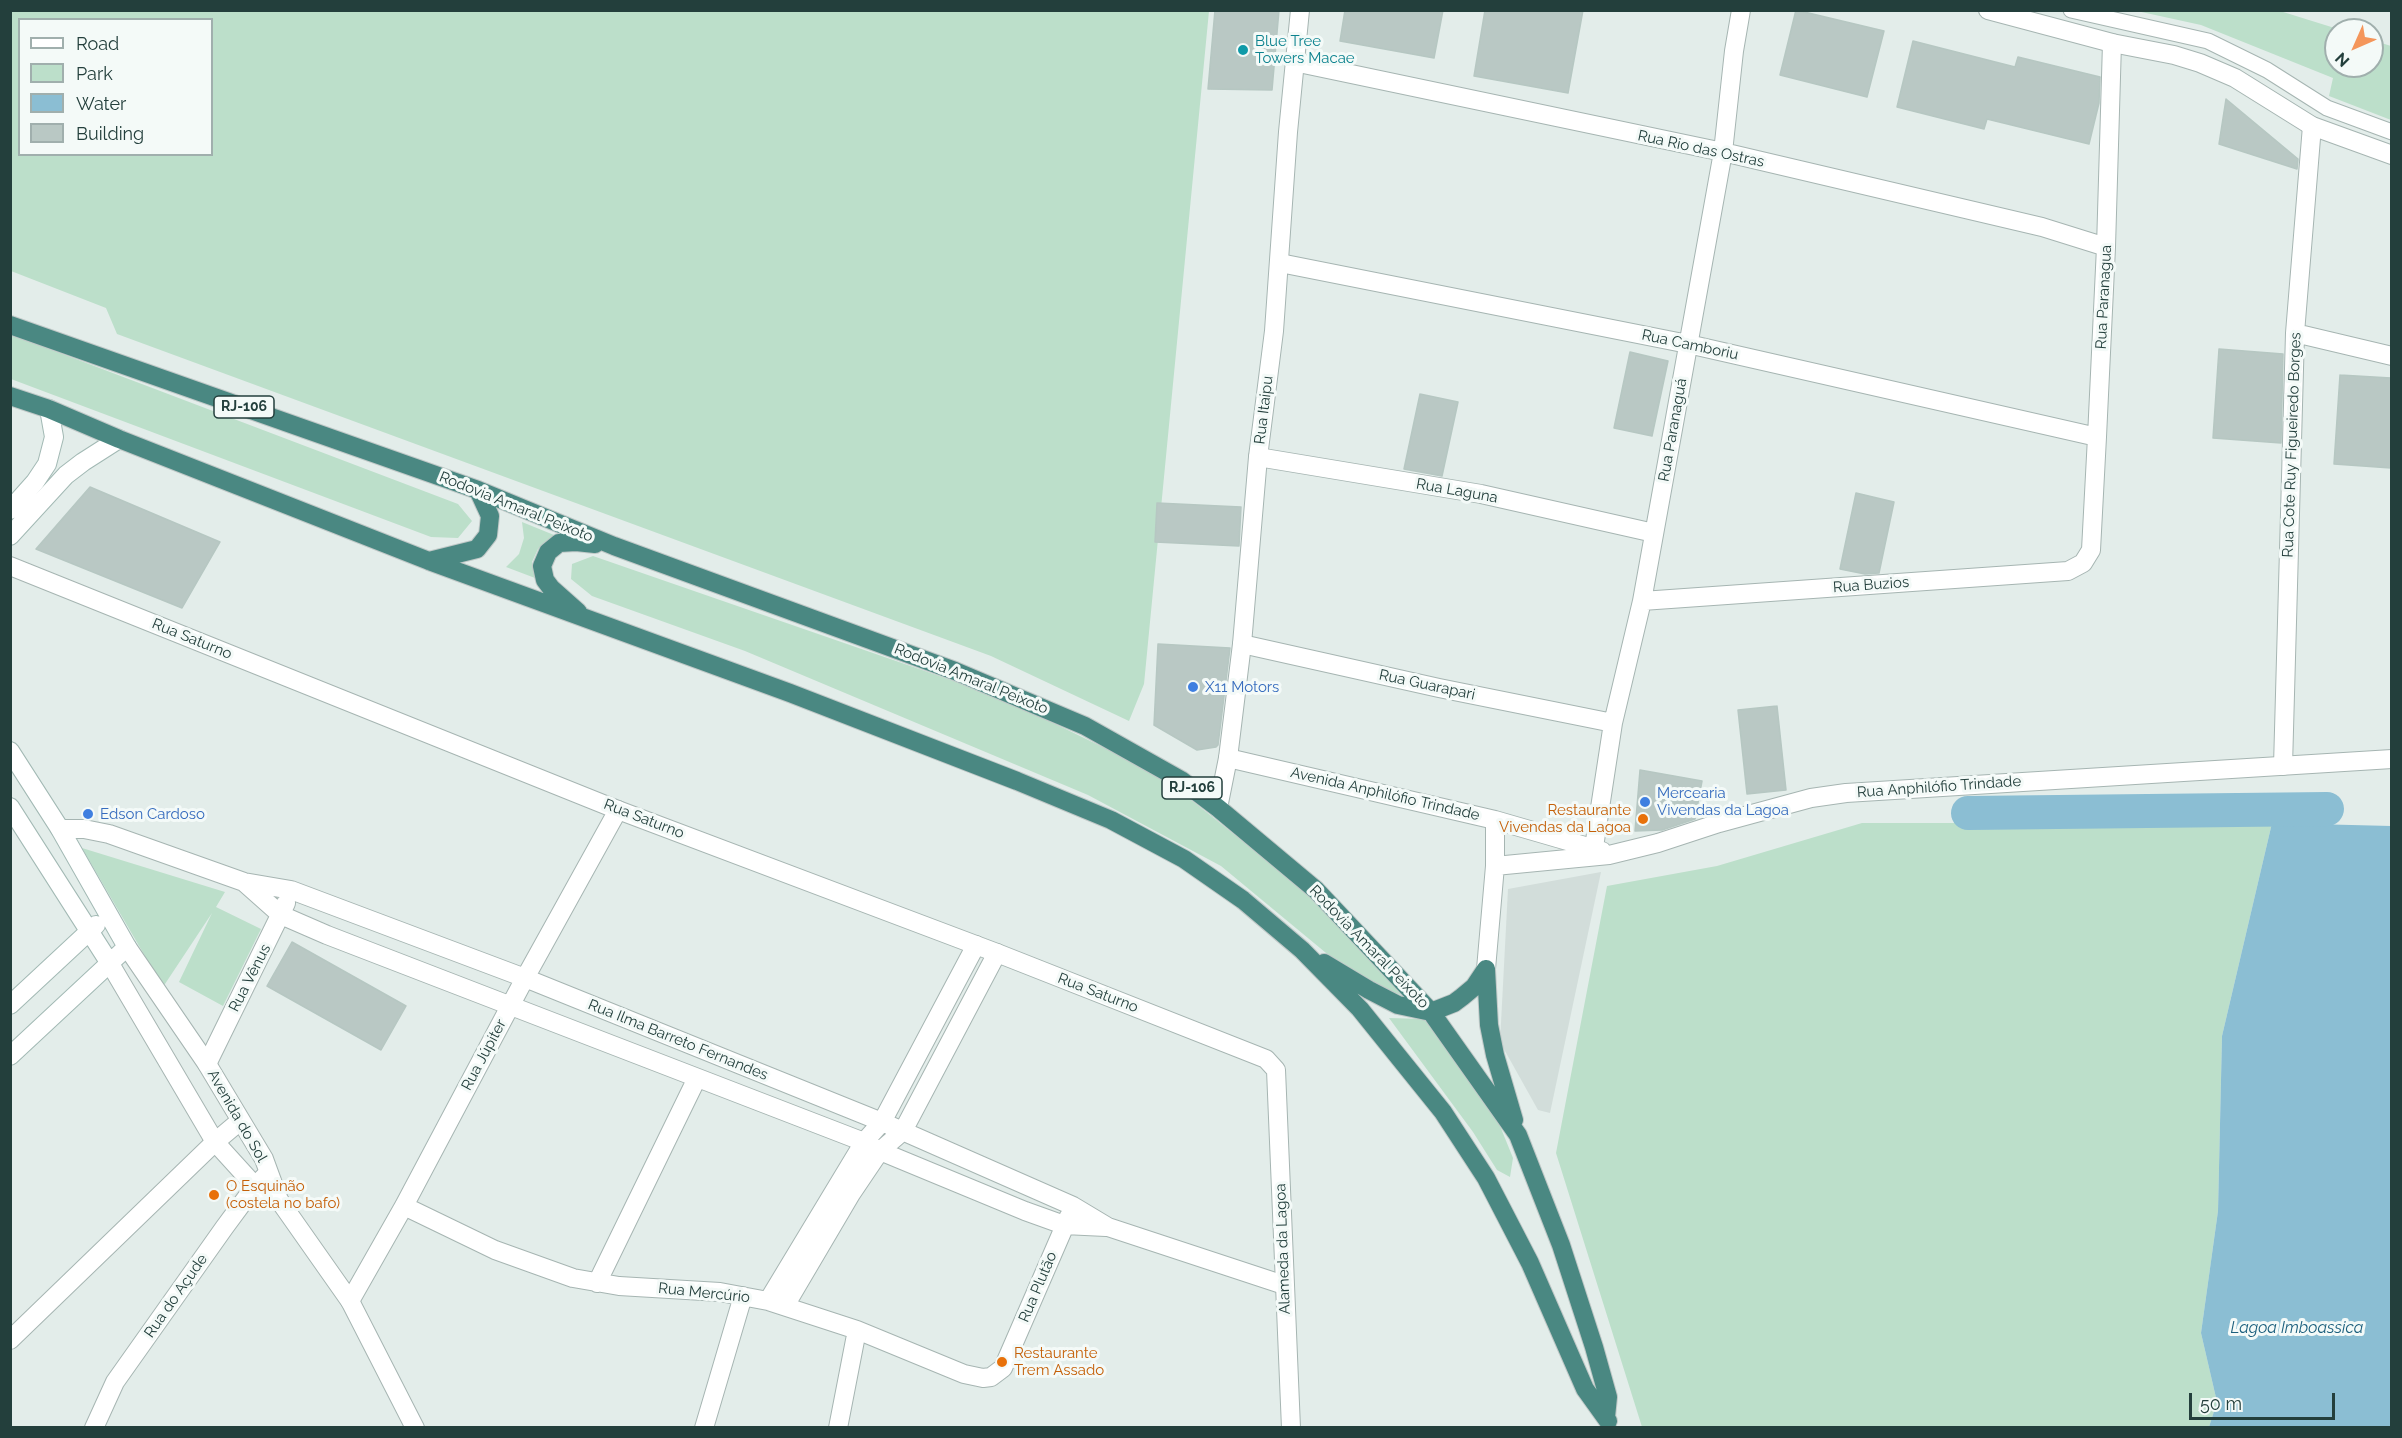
<!DOCTYPE html>
<html>
<head>
<meta charset="utf-8">
<style>
  body { margin:0 }
  #map { position:relative; width:2402px; height:1438px; overflow:hidden; background:#e3edea; font-family:Raleway,sans-serif }
  canvas { display:block }
  .frame { position:absolute; inset:0; border:12px solid #233f3c; pointer-events:none }
  .legend { position:absolute; left:18px; top:18px; width:195px; height:138px; box-sizing:border-box; background:#f4faf8; border:2px solid #a0afad; margin:0; padding:8px 10px; list-style:none; font-size:18px; color:#233f3c }
  .legend li { display:flex; align-items:center; gap:12px; height:30px }
  .legend b { width:30px; border:2px solid #a0afad }
  .north { position:absolute; left:2324px; top:18px; width:60px; height:60px; box-sizing:border-box; background:#f4faf8; border:2px solid #a0afad; border-radius:50%; rotate:225deg; font-size:16px; font-weight:700; line-height:24px; text-align:center; color:#233f3c }
  .north::after { content:''; display:block; margin:auto; width:21px; height:27px; background:#f4965b; clip-path:polygon(50% 0,100% 100%,50% 72%,0 100%) }
  .scale { position:absolute; left:2189px; top:1393px; width:146px; height:27px; box-sizing:border-box; border:3px solid #233f3c; border-top:0; padding-left:8px; font-size:18px; line-height:21px; white-space:nowrap; color:#233f3c; -webkit-text-stroke:4px #f4faf8; paint-order:stroke }
</style>
</head>
<body>
<div id="map">
<canvas width="2402" height="1438"></canvas>
<div class="frame"></div>
<ul class="legend">
<li><b style="height:8px;background:#fff"></b>Road</li>
<li><b style="height:16px;background:#bcdfca"></b>Park</li>
<li><b style="height:16px;background:#8bbed3"></b>Water</li>
<li><b style="height:16px;background:#b9c8c4"></b>Building</li>
</ul>
<div class="north">N</div>
<div class="scale">50 m</div>
</div>
<script>
const context = document.querySelector('canvas').getContext('2d');
context.lineJoin = 'round';
function fillPath(path, color) { context.fillStyle = color; context.fill(path, 'evenodd'); }
const toPath = rows => new Path2D(rows.map(r => 'M' + r).join(''));
function strokePath(path, color, width, dash) { context.strokeStyle = color; context.lineWidth = width; context.lineCap = dash ? 'butt' : 'round'; context.setLineDash(dash || []); context.stroke(path); }
function drawText(font, color, halo, rows, align = 'center') {
  context.font = font + ' Raleway,sans-serif'; context.lineWidth = 6; context.setLineDash([]); context.textBaseline = 'middle'; context.strokeStyle = halo; context.fillStyle = color; for (const [text, x, y, turn = 0] of rows) {
    context.save(); context.translate(x, y); context.rotate((+turn || 0) * Math.PI / 180); context.textAlign = isNaN(turn) ? turn : align; if (halo) context.strokeText(text, 0, 0); context.fillText(text, 0, 0); context.restore();
  }
}
fillPath(toPath([
  [1601,872,1550,1113,1538,1110,1500,1042,1508,889]
]), '#d2ddda');
fillPath(toPath([
  [10,11,1209,11,1144,684,1129,721,991,656,117,334,106,308,11,271],
  [20,20,212,20,212,154,20,154],
  [2137,11,2280,11,2341,30,2336,30,2336,66,2372,66,2372,40,2391,46,2391,120,2329,96,2333,78,2201,25],
  [10,334,458,504,472,521,458,538,431,537,11,379],
  [522,522,554,535,538,549,532,562,535,578,506,567,519,554,524,538],
  [593,556,1000,697,1160,775,1300,887,1407,996,1383,990,1349,972,1221,866,1088,795,745,651,592,596,571,579,572,564],
  [1862,823,2272,823,2222,1036,2218,1211,2201,1333,2217,1402,2209,1427,1642,1427,1556,1153,1607,886,1717,866],
  [82,848,225,892,216,907,261,929,223,1006,179,982,212,913,163,987],
  [1389,1018,1424,1019,1469,1075,1498,1121,1513,1158,1510,1177,1497,1170,1473,1132]
]), '#bcdfca');
fillPath(toPath([
  [2272,823,2391,826,2391,1427,2209,1427,2217,1402,2201,1333,2218,1211,2222,1036]
]), '#8bbed3');
strokePath(toPath([
  [1968,813,2327,809]
]), '#8bbed3', 34);
const building = toPath([
  [1215,10,1279,10,1272,90,1208,89,1215,10],
  [1345,10,1443,10,1434,58,1340,41,1345,10],
  [1485,10,1583,10,1568,93,1474,76,1485,10],
  [1796,10,1884,31,1867,97,1780,75,1796,10],
  [1913,41,2015,67,2018,57,2100,77,2099,103,2089,144,1987,119,1984,129,1897,107,1913,41],
  [2226,99,2298,159,2297,169,2219,144,2226,99],
  [2219,349,2283,354,2281,443,2213,438,2219,349],
  [1630,352,1668,361,1652,436,1614,428,1630,352],
  [2340,375,2391,378,2391,468,2334,464,2340,375],
  [1420,394,1458,402,1442,476,1404,469,1420,394],
  [90,487,220,542,182,608,36,549,90,487],
  [1856,493,1894,502,1879,573,1865,574,1840,569,1856,493],
  [1157,503,1241,507,1239,546,1155,542,1157,503],
  [1158,644,1230,648,1218,745,1216,747,1197,750,1154,725,1158,644],
  [1777,706,1786,790,1747,794,1738,710,1777,706],
  [1640,770,1702,781,1695,819,1662,830,1635,831,1640,770],
  [292,942,406,1006,381,1050,267,986,292,942]
]);
fillPath(building, '#b9c8c4');
strokePath(building, '#b6c7c2', 1.5);
const pedestrian = toPath([
  [2071,10,2208,41,2267,70,2327,108,2392,132]
]);
const minor = toPath([
  [1294,62,1723,152,2042,227,2106,247],
  [1280,263,1688,344,2097,437],
  [2295,333,2392,356],
  [1258,457,1481,494,1654,533],
  [1642,601,2068,571,2083,563,2091,550,2097,437,2106,247,2112,43],
  [1242,644,1439,688,1613,723],
  [1228,758,1495,820,1602,851],
  [2283,766,2295,333,2312,126],
  [1495,820,1495,866],
  [60,829,84,829,109,834,244,882,291,890,525,978,882,1122,1073,1206,1108,1227,1284,1285],
  [1594,847,1613,723,1642,601,1723,152,1734,51,1741,10],
  [245,883,281,915,327,935,864,1142,880,1151,1025,1211,1064,1225,1106,1227],
  [207,1064,286,903],
  [404,1206,495,1250,573,1278,619,1286,720,1292,768,1301,857,1330,964,1374,983,1378,991,1377,1003,1368,1069,1216],
  [597,1283,697,1078],
  [350,1301,404,1206,525,978,618,810],
  [768,1301,864,1142,882,1122,976,945],
  [785,1306,851,1194,880,1151,903,1131,997,953],
  [10,1340,215,1142,240,1121],
  [94,1428,115,1382,224,1228,255,1186,266,1175],
  [704,1428,743,1296],
  [838,1428,857,1330]
]);
const tertiary = toPath([
  [1988,10,2112,43,2174,55,2200,63,2235,78,2312,126,2392,155],
  [10,566,618,810,997,953,1266,1059,1276,1070,1291,1428],
  [1218,808,1228,758,1242,644,1258,457,1274,331,1288,132,1300,10],
  [127,947,207,1064,264,1159,279,1200,350,1301,415,1428],
  [109,962,215,1142,255,1186,279,1200],
  [1486,969,1495,866,1609,855,1658,843,1719,823,1811,798,1846,793,2392,759]
]);
const secondary = toPath([
  [10,510,35,482,47,464,54,437,49,409],
  [10,536,66,475,83,462,119,439],
  [10,751,60,829,127,947,10,1056],
  [10,807,109,962],
  [10,1005,96,925]
]);
const trunk = toPath([
  [10,325,478,490,614,546,955,671,1085,726,1181,780,1218,808,1316,890,1431,1012,1518,1135,1561,1245,1594,1347,1608,1397,1606,1417],
  [10,396,49,409,119,439,429,561,790,693,1017,781,1111,820,1184,859,1243,900,1302,950,1360,1009,1443,1112,1486,1178,1530,1263,1585,1389,1608,1421],
  [429,561,477,549,488,535,490,516,478,490],
  [578,612,551,588,545,580,542,566,548,552,559,543,576,542,595,544],
  [1324,963,1369,990,1398,1005,1431,1012,1454,1003,1462,997,1474,987,1486,969],
  [1486,969,1489,1025,1495,1055,1514,1120]
]);
strokePath(pedestrian, '#a6b5b2', 17);
strokePath(minor, '#a6b5b2', 20);
strokePath(tertiary, '#a6b5b2', 20);
strokePath(secondary, '#a2b9b4', 20);
strokePath(trunk, '#c1c9c8', 20);
strokePath(pedestrian, '#fff', 15);
strokePath(minor, '#fff', 18);
strokePath(tertiary, '#fff', 18);
strokePath(secondary, '#fff', 18);
strokePath(trunk, '#4a8882', 18);
for (const [x, y, r, color] of [
  [1243,50,6,"#0f9aa8"],
  [1193,687,6,"#3f7fe0"],
  [1645,802,6,"#3f7fe0"],
  [88,814,6,"#3f7fe0"],
  [1643,819,6,"#e8710a"],
  [214,1195,6,"#e8710a"],
  [1002,1362,6,"#e8710a"]
]) { const dot = new Path2D(); dot.arc(x, y, r, 0, 2 * Math.PI); context.fillStyle = color; context.fill(dot); strokePath(dot, '#f4faf8', 2); }
for (const [x, y, w] of [
  [244,407,60],
  [1192,788,60]
]) { const box = new Path2D(); box.roundRect(x - w / 2, y - 11, w, 22, 4.5); context.fillStyle = '#f4faf8'; context.fill(box); strokePath(box, '#233f3c', 1.5); }
drawText('bold 14px', '#233f3c', null, [
  ["RJ-106",244,407],
  ["RJ-106",1192,788]
]);
drawText('15px', '#0d838f', '#f4faf8', [
  ["Blue Tree",1255,41],
  ["Towers Macae",1255,58]
], 'left');
drawText('15px', '#233f3c', '#f4faf8', [
  ["Rua Rio das Ostras",1701,149,12],
  ["Rua Paranagua",2104,297,-87],
  ["Rua Camboriu",1690,345,12],
  ["Rua Itaipu",1264,410,-83],
  ["Rua Paranaguá",1673,430,-80],
  ["Rua Cote Ruy Figueiredo Borges",2292,445,-88],
  ["Rua Laguna",1457,491,10],
  ["Rodovia Amaral Peixoto",516,507,22],
  ["Rua Buzios",1871,585,-4],
  ["Rua Saturno",192,639,22],
  ["Rodovia Amaral Peixoto",971,679,22],
  ["Rua Guarapari",1427,685,12],
  ["Rua Anphilófio Trindade",1939,787,-4],
  ["Avenida Anphilófio Trindade",1385,794,13],
  ["Rua Saturno",644,819,21],
  ["Rodovia Amaral Peixoto",1369,947,46],
  ["Rua Vênus",250,978,-63],
  ["Rua Saturno",1098,993,21],
  ["Rua Ilma Barreto Fernandes",678,1040,22],
  ["Rua Júpiter",484,1055,-62],
  ["Avenida do Sol",237,1116,60],
  ["Alameda da Lagoa",1283,1249,-92],
  ["Rua Plutão",1038,1287,-67],
  ["Rua Mercúrio",704,1293,6],
  ["Rua do Açude",176,1296,-55]
]);
drawText('15px', '#366cbe', '#f4faf8', [
  ["X11 Motors",1205,687],
  ["Mercearia",1657,793],
  ["Vivendas da Lagoa",1657,810],
  ["Edson Cardoso",100,814]
], 'left');
drawText('15px', '#c56008', '#f4faf8', [
  ["Restaurante",1631,810,"right"],
  ["Vivendas da Lagoa",1631,827,"right"],
  ["O Esquinão",226,1186],
  ["(costela no bafo)",226,1203],
  ["Restaurante",1014,1353],
  ["Trem Assado",1014,1370]
], 'left');
drawText('italic 16px', '#1b5f7d', '#f4faf8', [
  ["Lagoa Imboassica",2297,1328]
]);
</script>
</body>
</html>
